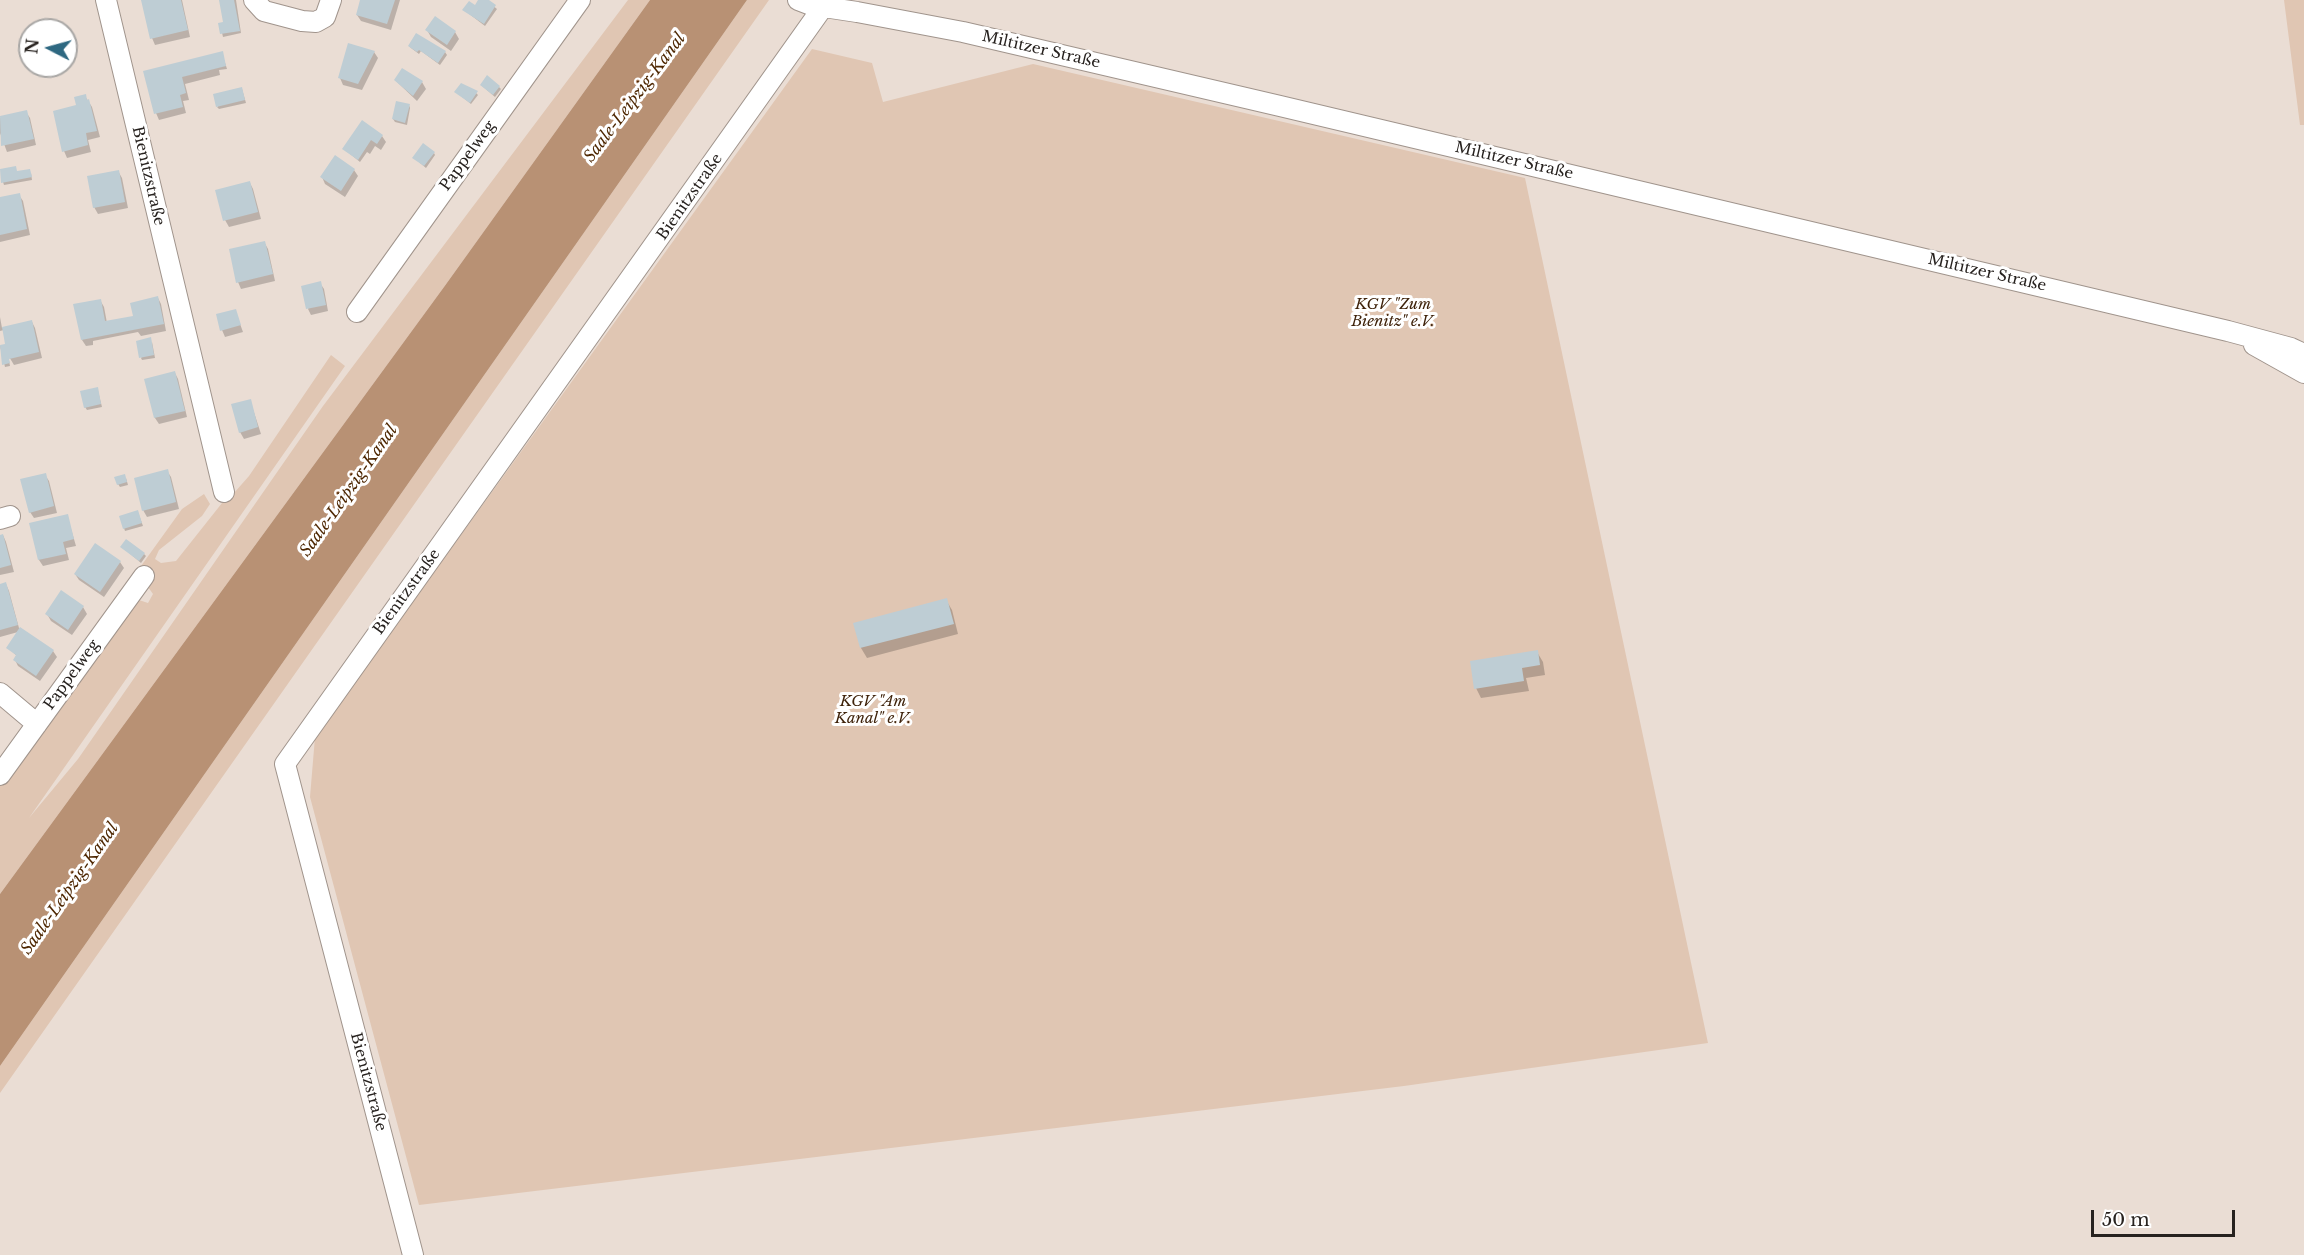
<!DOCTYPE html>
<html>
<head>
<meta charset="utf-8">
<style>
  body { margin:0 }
  #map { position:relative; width:2304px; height:1255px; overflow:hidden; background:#eaddd4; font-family:"Libre Baskerville",serif }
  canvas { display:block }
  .north { position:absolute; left:18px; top:18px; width:60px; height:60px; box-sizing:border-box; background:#fff; border:2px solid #a9a7a5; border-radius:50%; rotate:276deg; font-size:16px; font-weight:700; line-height:24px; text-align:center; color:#27221f }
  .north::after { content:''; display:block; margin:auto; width:21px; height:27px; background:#2e6881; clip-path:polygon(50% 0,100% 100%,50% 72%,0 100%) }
  .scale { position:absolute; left:2091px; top:1210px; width:144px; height:27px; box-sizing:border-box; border:3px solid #27221f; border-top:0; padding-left:8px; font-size:18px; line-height:21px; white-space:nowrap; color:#27221f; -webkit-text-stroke:4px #fff; paint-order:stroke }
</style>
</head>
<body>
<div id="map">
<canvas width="2304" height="1255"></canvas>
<div class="north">N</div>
<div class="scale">50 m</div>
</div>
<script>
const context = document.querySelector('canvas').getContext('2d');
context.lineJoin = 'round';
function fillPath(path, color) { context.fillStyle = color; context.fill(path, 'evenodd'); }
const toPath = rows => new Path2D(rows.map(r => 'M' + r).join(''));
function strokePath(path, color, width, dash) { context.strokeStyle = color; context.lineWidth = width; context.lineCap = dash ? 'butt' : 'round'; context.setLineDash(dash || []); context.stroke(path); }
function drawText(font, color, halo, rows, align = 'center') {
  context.font = font + ' "Libre Baskerville",serif'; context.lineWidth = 6; context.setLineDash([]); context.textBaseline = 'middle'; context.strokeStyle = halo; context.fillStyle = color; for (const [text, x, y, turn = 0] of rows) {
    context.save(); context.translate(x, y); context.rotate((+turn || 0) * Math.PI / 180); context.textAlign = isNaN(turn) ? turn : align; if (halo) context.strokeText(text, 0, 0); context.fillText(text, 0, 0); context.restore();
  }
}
fillPath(toPath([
  [628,0,650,0,444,287,0,894,0,786,131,604,139,600,148,603,153,594,148,587,152,574,141,566,182,509,204,494,210,504,202,516,159,550,155,559,161,563,176,561,226,498,234,493,249,476,331,355,345,366,29,818,78,759,323,406],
  [747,0,769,0,0,1093,0,1066],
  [2284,0,2304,0,2304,125,2300,125],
  [812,49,872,63,883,102,1033,64,1525,178,1708,1043,1404,1086,419,1205,310,797,315,737]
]), '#e0c6b3');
fillPath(toPath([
  [650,0,747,0,0,1066,0,894,444,287]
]), '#b89174');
fillPath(toPath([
  [143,0,182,0,190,37,155,45,152,38],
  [221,0,236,0,241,33,223,37,220,24,225,23],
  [362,0,400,0,391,30,361,21,357,15],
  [480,0,486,0,497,9,485,26,464,10,475,7],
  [435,18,455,32,459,39,451,51,431,37,427,30],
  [417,35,445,52,447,55,440,65,421,51,419,54,411,48,409,46],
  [374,52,378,58,362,90,343,85,340,78],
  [223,56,227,69,219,70,220,75,185,84,189,100,183,101,186,113,159,120,156,113,145,72],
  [409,73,422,82,426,89,417,101,396,81],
  [481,85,499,87,501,89,495,97],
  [242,89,246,103,219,109,217,107],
  [456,92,476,93,478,95,471,104],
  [85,96,92,107,100,137,88,140,91,152,67,158,64,151,77,106],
  [409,105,410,108,407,125,395,122,393,119],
  [26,112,30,118,36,145,7,152,0,133,0,118],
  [382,136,386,142,381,150,375,146,370,154,367,152,360,162,344,149],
  [434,153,435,155,426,168,414,158],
  [354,170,358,176,345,197,325,184,322,177],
  [118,171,122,178,128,208,98,214,94,207],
  [17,173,31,173,32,180,4,185,3,182],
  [250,183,253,189,261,219,229,227,225,220],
  [19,195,23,201,30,235,0,242,0,198],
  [264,242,268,249,275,281,241,289,238,282],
  [320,283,324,289,328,311,311,315,308,309],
  [158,298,161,304,166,331,141,336,138,332,93,341,93,345,86,346,82,340,100,300,104,307,107,323,132,318],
  [235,310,243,332,225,337,222,330],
  [0,317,2,328,32,322,35,328,42,358,14,365,8,355,10,366,5,367,0,346,4,345,8,351,4,330,0,331],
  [152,342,155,358,142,360,141,358],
  [175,373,178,379,187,417,159,424,155,418,146,380],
  [98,391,102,407,87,410,85,407],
  [250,400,261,434,244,439,240,432],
  [167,471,171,477,179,509,147,517,143,510],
  [45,475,49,481,57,513,34,518,30,512],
  [126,478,128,485,120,487,118,484],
  [67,515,76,546,66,548,69,560,43,566,39,560,31,524],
  [139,515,143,526,125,531,124,528],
  [3,535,6,542,14,572,0,575,0,536],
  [122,547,144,554,146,556,141,563],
  [120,562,124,568,104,597,79,580,75,574],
  [6,584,9,591,19,628,53,651,57,657,40,681,18,666,15,660,17,656,8,648,18,632,0,637,0,586],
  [62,593,83,607,87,614,72,635,51,621,47,614],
  [946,600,952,610,958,634,867,658,861,648,855,624],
  [1537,652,1543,662,1545,675,1526,678,1529,691,1481,698,1476,688]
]), '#0003');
fillPath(toPath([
  [141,0,181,0,188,30,150,39],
  [219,0,234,0,240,31,220,34,218,23,223,22],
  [360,0,395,0,387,24,356,15],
  [478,0,489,0,496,5,484,24,462,10,469,1,475,5],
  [435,16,456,31,447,45,425,30],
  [416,33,446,51,438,63,419,50,417,52,408,46],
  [348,43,375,51,358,84,338,78],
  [223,51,226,66,182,77,186,93,180,95,183,107,154,114,143,71],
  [402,68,423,81,413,96,394,80],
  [487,75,500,86,493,95,480,85],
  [461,83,478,91,470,103,454,92],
  [242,87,245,100,216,107,213,94],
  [86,94,87,100,89,99,97,131,86,133,88,145,62,152,53,111,76,105,74,97],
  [396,101,410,104,405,123,392,119],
  [27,110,34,139,1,146,0,116],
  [362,120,383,135,377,144,371,140,358,160,342,149],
  [423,143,435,152,424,166,412,158],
  [335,155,355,169,341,191,320,177],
  [16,166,17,171,30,169,32,177,1,183,0,169],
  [119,170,125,202,93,208,87,176],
  [250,181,258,212,223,221,215,190],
  [20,193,27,229,0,235,0,197],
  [265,241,273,274,236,283,229,249],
  [321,281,326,305,306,309,301,286],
  [158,296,164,324,81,340,73,304,101,299,105,321,133,316,130,303],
  [236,309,241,325,220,331,216,314],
  [32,320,39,352,9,359,10,363,2,365,0,345,5,344,2,327],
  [151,337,154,355,139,358,136,341],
  [175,371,185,411,154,418,144,379],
  [98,387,101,404,84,408,80,391],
  [251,399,258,427,239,433,231,404],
  [168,469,176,502,142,511,134,478],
  [46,473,54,506,29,513,20,479],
  [125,474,127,482,117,485,114,477],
  [138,510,142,523,123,529,119,516],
  [68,514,74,539,63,542,66,554,38,560,29,523],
  [3,534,11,565,0,568,0,535],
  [126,539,145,553,139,561,120,547],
  [95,543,121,561,100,592,74,574],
  [6,582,18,625,0,630,0,584],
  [61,590,84,606,68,630,45,614],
  [947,598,954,624,860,648,853,623],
  [20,627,54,650,36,676,13,660,16,655,6,648],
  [1538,650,1540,665,1522,668,1524,681,1474,689,1470,661]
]), '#becdd4');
const minor = toPath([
  [106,0,224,492],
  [254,0,264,11,302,21,316,22,325,17,331,0],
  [798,0,811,5,857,12,963,32,1280,106,2228,331,2291,348,2304,354],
  [357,312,580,0],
  [2254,345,2304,373],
  [0,519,10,516],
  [0,693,37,724],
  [0,775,144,576],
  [413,1255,285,764,828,0]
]);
strokePath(minor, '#a0948c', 22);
strokePath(minor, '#fff', 20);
drawText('15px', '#27221f', '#fff', [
  ["Miltitzer Straße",1041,50,13],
  ["Pappelweg",468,156,-54],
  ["Miltitzer Straße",1514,161,13],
  ["Bienitzstraße",148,176,77],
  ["Bienitzstraße",690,197,-55],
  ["Miltitzer Straße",1987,273,13],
  ["Bienitzstraße",407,592,-54],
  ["Pappelweg",72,675,-54],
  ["Bienitzstraße",368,1082,75]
]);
drawText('italic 15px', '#3e220a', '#fff', [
  ["KGV \"Zum",1393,305],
  ["Bienitz\" e.V.",1393,322],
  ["KGV \"Am",873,702],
  ["Kanal\" e.V.",873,719]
]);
drawText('italic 16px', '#4e2702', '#fff', [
  ["Saale-Leipzig-Kanal",635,98,-53],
  ["Saale-Leipzig-Kanal",349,491,-55],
  ["Saale-Leipzig-Kanal",70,889,-55]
]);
</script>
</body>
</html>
